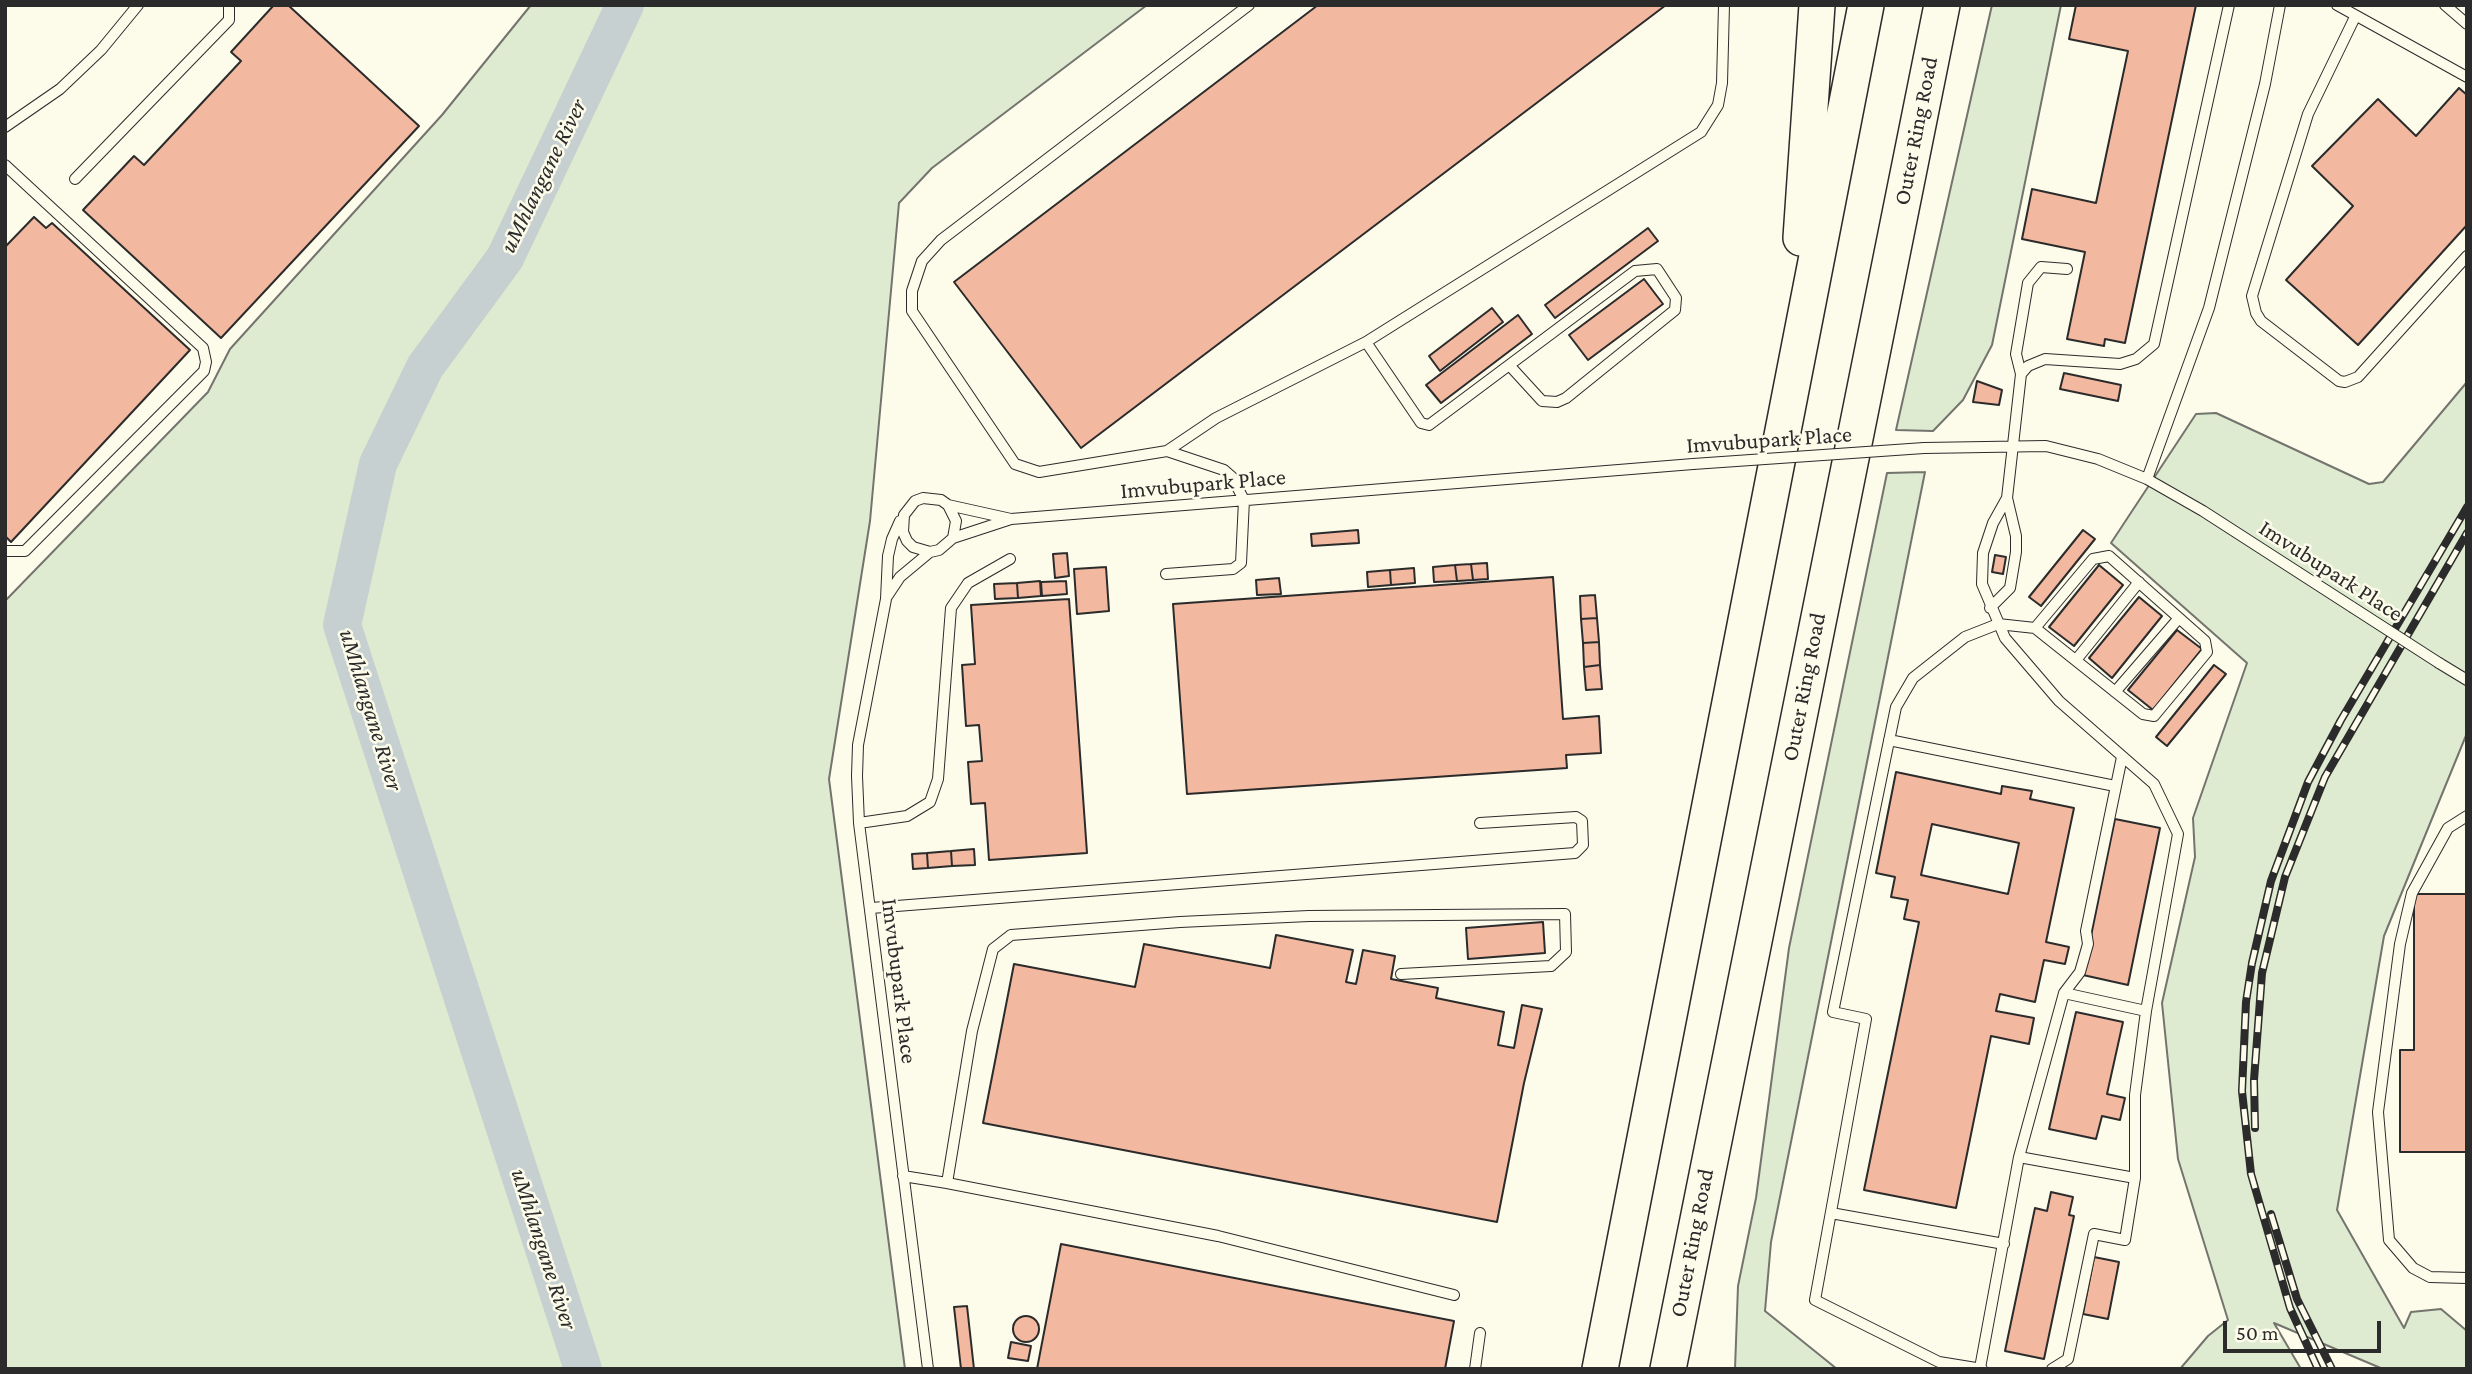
<!DOCTYPE html>
<html>
<head>
<meta charset="utf-8">
<style>
  body { margin:0 }
  #map { position:relative; width:2472px; height:1374px; overflow:hidden; background:#fdfbea; font-family:"Crimson Pro",serif }
  canvas { display:block }
  .frame { position:absolute; inset:0; border:7px solid #2b2b2b; pointer-events:none }
  .scale { position:absolute; left:2223px; top:1321px; width:158px; height:32px; box-sizing:border-box; border:4px solid #2b2b2b; border-top:0; padding-left:9px; font-size:21px; line-height:24px; white-space:nowrap; color:#2b2b2b; -webkit-text-stroke:5px #fdfbea; paint-order:stroke }
</style>
</head>
<body>
<div id="map">
<canvas width="2472" height="1374"></canvas>
<div class="frame"></div>
<div class="scale">50 m</div>
</div>
<script>
const context = document.querySelector('canvas').getContext('2d');
context.lineJoin = 'round';
function fillPath(path, color) { context.fillStyle = color; context.fill(path, 'evenodd'); }
const toPath = rows => new Path2D(rows.map(r => 'M' + r).join(''));
function strokePath(path, color, width, dash) { context.strokeStyle = color; context.lineWidth = width; context.lineCap = dash ? 'butt' : 'round'; context.setLineDash(dash || []); context.stroke(path); }
function drawText(font, color, halo, rows, align = 'center') {
  context.font = font + ' "Crimson Pro",serif'; context.lineWidth = 5; context.setLineDash([]); context.textBaseline = 'middle'; context.strokeStyle = halo; context.fillStyle = color; for (const [text, x, y, turn = 0] of rows) {
    context.save(); context.translate(x, y); context.rotate((+turn || 0) * Math.PI / 180); context.textAlign = isNaN(turn) ? turn : align; if (halo) context.strokeText(text, 0, 0); context.fillText(text, 0, 0); context.restore();
  }
}
const green = toPath([
  [531,5,1147,5,932,168,899,203,870,521,829,779,905,1369,5,1369,5,601,208,392,230,349,442,115,531,5],
  [1992,5,2061,5,1992,345,1963,400,1933,431,1896,430,1992,5],
  [2467,382,2467,733,2384,936,2337,1210,2404,1328,2411,1312,2441,1309,2467,1331,2467,1369,2383,1369,2274,1323,2301,1369,2180,1369,2208,1336,2228,1320,2178,1159,2162,1003,2195,857,2193,818,2247,663,2111,543,2196,414,2216,413,2369,484,2383,482,2467,382],
  [1925,472,1771,1242,1765,1311,1837,1369,1735,1369,1738,1286,1756,1198,1789,948,1887,473,1925,472]
]);
fillPath(green, '#deebd1');
strokePath(green, '#74746e', 2);
strokePath(toPath([
  [583,1369,342,625,378,464,425,367,505,258,625,5]
]), '#c7d0d0', 38);
const building = toPath([
  [274,5,288,5,419,126,221,338,83,210,134,156,144,165,241,61,231,52,274,5],
  [1318,5,1666,5,1081,448,954,282,1318,5],
  [2076,5,2196,5,2125,343,2105,339,2104,346,2067,339,2085,252,2022,239,2032,189,2096,203,2128,51,2069,39,2076,5],
  [2459,88,2467,95,2467,225,2358,345,2286,280,2353,206,2312,166,2378,99,2416,136,2459,88],
  [34,217,46,228,52,223,190,350,11,542,5,536,5,247,34,217],
  [1648,228,1658,241,1555,318,1545,305,1648,228],
  [1644,279,1663,304,1588,360,1569,335,1644,279],
  [1492,308,1503,322,1440,371,1429,356,1492,308],
  [1518,315,1532,334,1441,403,1426,385,1518,315],
  [2064,373,2121,385,2118,401,2060,389,2064,373],
  [1977,381,2002,390,1999,405,1973,402,1977,381],
  [1358,530,1359,543,1312,546,1311,534,1358,530],
  [2083,530,2095,539,2041,606,2029,597,2083,530],
  [1067,553,1069,576,1055,578,1053,554,1067,553],
  [1995,555,2006,557,2003,574,1992,572,1995,555],
  [1487,563,1488,579,1473,580,1471,564,1487,563],
  [1471,564,1473,580,1457,581,1455,565,1471,564],
  [1455,565,1457,581,1434,582,1433,567,1455,565],
  [2099,565,2123,585,2074,646,2049,627,2099,565],
  [1106,567,1109,611,1077,614,1074,569,1106,567],
  [1414,568,1415,583,1391,585,1390,570,1414,568],
  [1390,570,1391,585,1368,587,1367,572,1390,570],
  [1553,577,1563,719,1599,716,1601,753,1566,755,1567,768,1187,794,1173,604,1553,577],
  [1279,578,1281,594,1257,595,1256,580,1279,578],
  [1040,581,1041,596,1018,598,1017,583,1040,581],
  [1066,581,1067,594,1042,596,1041,582,1066,581],
  [1017,583,1018,598,995,599,994,584,1017,583],
  [1595,595,1597,618,1581,619,1580,596,1595,595],
  [2139,597,2162,616,2112,678,2089,658,2139,597],
  [1069,599,1087,853,989,860,985,803,971,804,968,762,982,761,979,725,966,726,962,665,975,664,971,605,1069,599],
  [1597,618,1599,642,1583,643,1581,619,1597,618],
  [2177,630,2202,649,2153,710,2128,690,2177,630],
  [1599,642,1600,665,1584,667,1583,643,1599,642],
  [1600,665,1602,689,1586,690,1584,667,1600,665],
  [2214,665,2226,674,2167,746,2156,737,2214,665],
  [1896,772,2001,794,2002,786,2032,791,2030,799,2074,808,2046,942,2069,947,2065,964,2044,960,2035,1002,2000,994,1996,1011,2034,1018,2029,1044,1991,1036,1956,1208,1864,1190,1919,922,1904,919,1908,900,1891,897,1895,877,1876,873,1896,772],
  [1932,824,2019,843,2008,894,1921,875,1932,824],
  [2115,819,2160,828,2128,985,2083,975,2115,819],
  [974,849,975,865,952,866,951,851,974,849],
  [951,851,952,866,928,868,927,853,951,851],
  [927,853,928,868,913,869,912,854,927,853],
  [2414,894,2467,894,2467,1152,2400,1152,2400,1050,2414,1050,2414,894],
  [1543,922,1545,953,1468,959,1466,928,1543,922],
  [1276,935,1353,950,1346,982,1356,984,1363,950,1395,956,1391,979,1438,988,1436,998,1504,1012,1498,1045,1514,1048,1522,1005,1542,1009,1524,1083,1497,1222,983,1123,1014,964,1135,987,1144,944,1270,968,1276,935],
  [2076,1012,2123,1022,2107,1094,2125,1098,2120,1120,2102,1116,2096,1139,2049,1129,2076,1012],
  [2051,1192,2073,1197,2069,1215,2074,1216,2044,1359,2005,1351,2035,1208,2047,1211,2051,1192],
  [1061,1244,1454,1321,1445,1369,1037,1369,1061,1244],
  [2094,1257,2119,1262,2108,1319,2083,1314,2094,1257],
  [967,1306,974,1369,961,1369,954,1307,967,1306],
  '1013 1329a13 13 0 1 1 26 0a13 13 0 1 1-26 0Z',
  [1011,1342,1031,1346,1028,1361,1008,1358,1011,1342]
]);
fillPath(building, '#f2b8a0');
strokePath(building, '#2b2b2b', 2);
const lane = toPath([
  [2337,5,2467,77],
  [2445,5,2467,24],
  [2355,17,2308,114,2252,296,2256,313,2261,321,2339,381,2345,382,2358,377,2467,256],
  [5,127,60,89,101,50,138,5],
  [5,165,203,348,206,362,204,371,25,551,5,551],
  [75,179,229,20,229,5],
  [1510,366,1542,401,1557,402,1566,398,1675,310,1676,298,1657,269,1635,271,1429,425,1421,423,1366,342,1701,132,1718,105,1722,83,1724,5],
  [2021,374,2016,354,2028,283,2041,267,2067,269],
  [1924,448,2046,446,2098,459,2147,479,2203,511,2352,607],
  [1167,451,1216,418,1366,342],
  [2147,479,2209,308,2265,84,2280,5],
  [948,505,1011,519],
  [900,521,892,539,888,556,886,599,858,745,857,776,859,823,928,1369],
  [953,538,956,521,948,505,941,500,923,498,915,501,904,515,903,532,907,541,913,547,930,552,939,550,953,538,1011,519,1693,464],
  [1166,574,1233,569,1241,563,1244,500,1232,477,1224,470,1167,451,1039,472,1015,464,912,311,912,291,922,261,941,240,1249,5],
  [886,598,900,577,930,552],
  [1990,608,2010,588,2016,552,2016,536,2007,498],
  [2076,660,2139,582],
  [2439,663,2467,680],
  [2115,692,2179,618],
  [1889,740,2115,786],
  [2122,757,2086,931,2088,944,2080,972,2064,993,2019,1157,2135,1178],
  [2467,816,2448,828,2412,893,2400,944,2378,1112,2389,1240,2413,1268,2430,1277,2467,1278],
  [859,823,907,816,930,802,938,779,951,608,968,583,1010,559],
  [871,908,1575,853,1583,845,1582,821,1576,817,1480,823],
  [2064,993,2146,1011],
  [903,1176,947,1183,972,1031,993,949,1011,935,1180,922,1309,916,1565,914,1566,952,1551,966,1401,974],
  [947,1183,1218,1236,1454,1295],
  [1831,1213,2004,1244],
  [1980,1368,2019,1157],
  [1475,1369,1480,1333],
  [1982,1369,1939,1362,1815,1300,1866,1019,1833,1012,1896,707,1913,678,1965,637,1998,624,2035,628,2143,714,2154,716,2207,652,2205,641,2109,556,2093,559,2035,628],
  [2052,1369,2068,1359,2094,1234,2125,1240,2135,1178,2135,1095,2146,1011,2178,834,2154,784,2059,701,2005,638,1982,584,1983,553,1993,523,2007,498,2021,374,2028,366,2045,359,2120,364,2136,359,2154,344,2229,5]
]);
const highway = toPath([
  [1801,238,1817,5],
  [1600,1369,1866,5],
  [1668,1369,1942,5]
]);
strokePath(lane, '#2b2b2b', 12);
strokePath(highway, '#2b2b2b', 38);
strokePath(lane, '#fdfbea', 10);
strokePath(highway, '#fdfbea', 35);
const rail = toPath([
  [2255,1128,2254,1080,2262,973,2285,877,2325,777,2467,533],
  [2271,1214,2297,1299,2332,1369],
  [2318,1369,2290,1308,2251,1174,2242,1091,2246,1002,2252,963,2271,881,2308,782,2341,720,2467,507]
]);
strokePath(rail, '#2b2b2b', 8);
strokePath(rail, '#fdfbea', 5, [16]);
const laneBridge = toPath([
  [1693,464,1924,448],
  [2352,607,2439,663]
]);
strokePath(laneBridge, '#2b2b2b', 12, []);
strokePath(laneBridge, '#fdfbea', 10);
drawText('23px', '#2b2b2b', '#fdfbea', [
  ["Outer Ring Road",1916,131,-79],
  ["Imvubupark Place",1769,440,-4],
  ["Imvubupark Place",1203,484,-5],
  ["Imvubupark Place",2331,571,33],
  ["Outer Ring Road",1804,687,-79],
  ["Imvubupark Place",899,981,83],
  ["Outer Ring Road",1692,1243,-79]
]);
drawText('italic 24px', '#2b2b2b', '#fdfbea', [
  ["uMhlangane River",543,176,-64],
  ["uMhlangane River",371,710,73],
  ["uMhlangane River",544,1249,72]
]);
</script>
</body>
</html>
